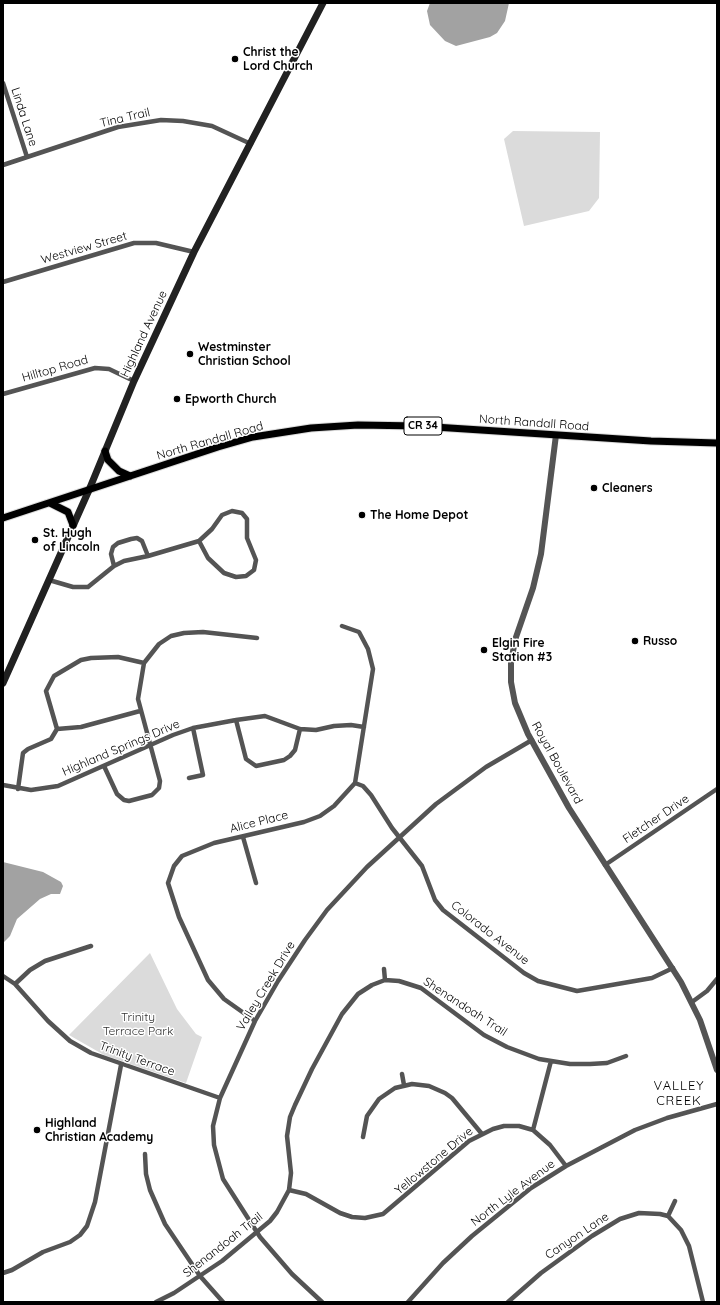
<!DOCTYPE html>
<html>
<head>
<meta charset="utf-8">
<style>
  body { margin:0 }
  #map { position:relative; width:720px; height:1305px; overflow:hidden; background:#fff; font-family:Quicksand,sans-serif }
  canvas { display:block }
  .frame { position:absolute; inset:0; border:4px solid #000; pointer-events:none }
</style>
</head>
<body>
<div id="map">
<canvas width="720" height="1305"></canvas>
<div class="frame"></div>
</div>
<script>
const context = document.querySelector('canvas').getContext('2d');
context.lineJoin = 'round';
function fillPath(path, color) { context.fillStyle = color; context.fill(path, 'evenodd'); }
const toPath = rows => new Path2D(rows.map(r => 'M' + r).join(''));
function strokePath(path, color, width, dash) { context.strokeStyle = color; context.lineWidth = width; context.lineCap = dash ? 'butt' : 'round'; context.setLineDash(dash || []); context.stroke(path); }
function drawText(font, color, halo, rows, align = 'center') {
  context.font = font + ' Quicksand,sans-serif'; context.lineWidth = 3; context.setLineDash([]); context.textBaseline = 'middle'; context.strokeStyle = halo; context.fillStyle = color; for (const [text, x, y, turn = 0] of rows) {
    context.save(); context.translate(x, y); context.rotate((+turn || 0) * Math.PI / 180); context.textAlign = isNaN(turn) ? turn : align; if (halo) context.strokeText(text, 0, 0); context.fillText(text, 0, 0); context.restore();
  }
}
fillPath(toPath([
  [513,131,600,132,599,198,589,211,524,226,504,139],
  [150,953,177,1009,196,1034,202,1037,186,1083,104,1055,69,1035]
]), '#dbdbdb');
fillPath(toPath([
  [430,3,509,3,505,21,497,33,490,37,456,46,445,41,430,25,427,11],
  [3,862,43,872,61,882,63,886,60,894,51,894,40,899,17,919,10,936,3,943]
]), '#a2a2a2');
const primary = toPath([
  [105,451,108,460,119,471,130,476],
  [50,503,68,512,73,525],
  [3,518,218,447,253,437,311,428,358,425,419,426,651,441,717,443]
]);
strokePath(primary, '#dbdbdb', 9);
strokePath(toPath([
  [3,83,27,157],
  [3,165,118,127,161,120,183,121,212,126,251,144],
  [3,282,134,243,156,243,194,252],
  [3,394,95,368,109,369,134,381],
  [232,511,242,513,247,519,247,538,256,560,254,570,246,576,236,577,224,573,208,558,199,541,212,529,222,515,232,511],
  [114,566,111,554,113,547,118,543,131,539,137,538,142,541,148,556],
  [49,580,73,587,88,587,114,566,124,561,148,556,199,541],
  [236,720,246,759,256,766,284,760,290,756,295,750,300,729],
  [57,729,81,727,140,711],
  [104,766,117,794,124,800,129,801,152,795,159,788,160,781,138,699,144,663,159,644,171,636,184,633,203,632,257,638],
  [189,778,203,775,193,728],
  [355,783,363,786,371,795,392,828,422,866,435,900,443,910,524,973,538,981,577,991,652,978,673,968],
  [3,785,31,790,58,786,173,735,193,728,236,720,265,716,300,729,316,730,334,726,351,725,364,727],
  [18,789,23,753,28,749,51,739,57,729,46,691,54,676,81,660,91,658,118,657,144,663],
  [243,837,256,883],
  [605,865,717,789],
  [384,969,385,980],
  [3,976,15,984,48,1021,70,1041,91,1053,220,1098],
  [15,984,30,970,45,961,91,946],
  [692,1002,707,991,717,979],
  [255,1021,224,999,208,980,179,917,168,883,174,866,182,856,214,843,304,822,320,816,334,806,355,783,373,669,368,649,359,632,342,626],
  [402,1074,404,1085],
  [533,1130,551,1061],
  [363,1137,367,1116,379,1099,395,1088,412,1084,429,1086,445,1093,452,1098,482,1134],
  [145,1154,146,1174,150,1190,165,1224,200,1276,223,1302],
  [289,1190,306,1194,340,1213,352,1217,365,1218,383,1214,469,1141,493,1129,504,1126,519,1126,533,1130,550,1145,566,1166],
  [668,1216,675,1201],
  [3,1273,12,1270,43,1252,70,1242,80,1235,87,1226,95,1202,121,1065],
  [156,1302,174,1293,222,1261,270,1221,277,1212,289,1190,291,1173,287,1136,290,1117,295,1105,312,1069,342,1014,358,994,372,985,385,980,399,981,421,988,484,1035,507,1047,539,1059,570,1064,590,1064,607,1063,626,1056],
  [322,1302,292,1274,260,1237,223,1179,214,1145,213,1126,220,1098,255,1021,278,981,305,940,327,910,367,867,436,804,486,767,532,740],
  [408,1302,443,1263,472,1236,531,1188,566,1166,635,1130,667,1118,717,1104],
  [508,1302,541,1273,592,1236,620,1219,639,1213,660,1214,668,1216,681,1230,689,1246,703,1302]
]), '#545454', 4.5);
strokePath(toPath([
  [556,435,541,554,533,588,515,640,511,663,511,682,515,703,528,734,569,808,681,982,700,1020,717,1070]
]), '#545454', 6);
strokePath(toPath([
  [3,683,89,490,134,381,194,252,323,3]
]), '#212121', 7);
strokePath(primary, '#000', 7);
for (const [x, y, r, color] of [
  [235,59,4,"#000"],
  [190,354,4,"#000"],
  [177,399,4,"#000"],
  [594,488,4,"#000"],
  [362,515,4,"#000"],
  [35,540,4,"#000"],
  [635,641,4,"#000"],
  [484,650,4,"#000"],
  [37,1130,4,"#000"]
]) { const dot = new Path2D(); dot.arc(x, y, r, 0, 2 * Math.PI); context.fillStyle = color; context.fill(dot); strokePath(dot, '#fff', 1.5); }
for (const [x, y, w] of [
  [423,426,38]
]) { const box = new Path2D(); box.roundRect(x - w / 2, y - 9, w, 18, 3); context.fillStyle = '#fff'; context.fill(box); strokePath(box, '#000', 1); }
drawText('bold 11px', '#000', null, [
  ["CR 34",423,426]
]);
drawText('bold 12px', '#000', '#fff', [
  ["Christ the",243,52],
  ["Lord Church",243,66],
  ["Westminster",198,347],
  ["Christian School",198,361],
  ["Epworth Church",185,399],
  ["Cleaners",602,488],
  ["The Home Depot",370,515],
  ["St. Hugh",43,533],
  ["of Lincoln",43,547],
  ["Russo",643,641],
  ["Elgin Fire",492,643],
  ["Station #3",492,657],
  ["Highland",45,1123],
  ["Christian Academy",45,1137]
], 'left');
drawText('12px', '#000', '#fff', [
  ["Linda Lane",24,117,72],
  ["Tina Trail",125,118,-13],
  ["Westview Street",84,248,-16],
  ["Highland Avenue",144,334,-65],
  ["Hilltop Road",55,369,-16],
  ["North Randall Road",534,423,4],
  ["North Randall Road",210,441,-16],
  ["Highland Springs Drive",121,748,-23],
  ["Royal Boulevard",557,763,61],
  ["Fletcher Drive",656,819,-34],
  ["Alice Place",259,822,-14],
  ["Colorado Avenue",490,933,38],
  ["Valley Creek Drive",266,986,-59],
  ["Shenandoah Trail",465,1007,33],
  ["Trinity Terrace",137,1059,20],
  ["Yellowstone Drive",434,1161,-40],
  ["North Lyle Avenue",513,1193,-37],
  ["Canyon Lane",577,1236,-34],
  ["Shenandoah Trail",223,1245,-38]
]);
drawText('12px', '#323232', '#fff', [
  ["Trinity",138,1017],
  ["Terrace Park",138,1031]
]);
context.letterSpacing = '1px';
drawText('13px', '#000', '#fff', [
  ["VALLEY",679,1086],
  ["CREEK",679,1101]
]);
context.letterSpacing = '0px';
</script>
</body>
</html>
